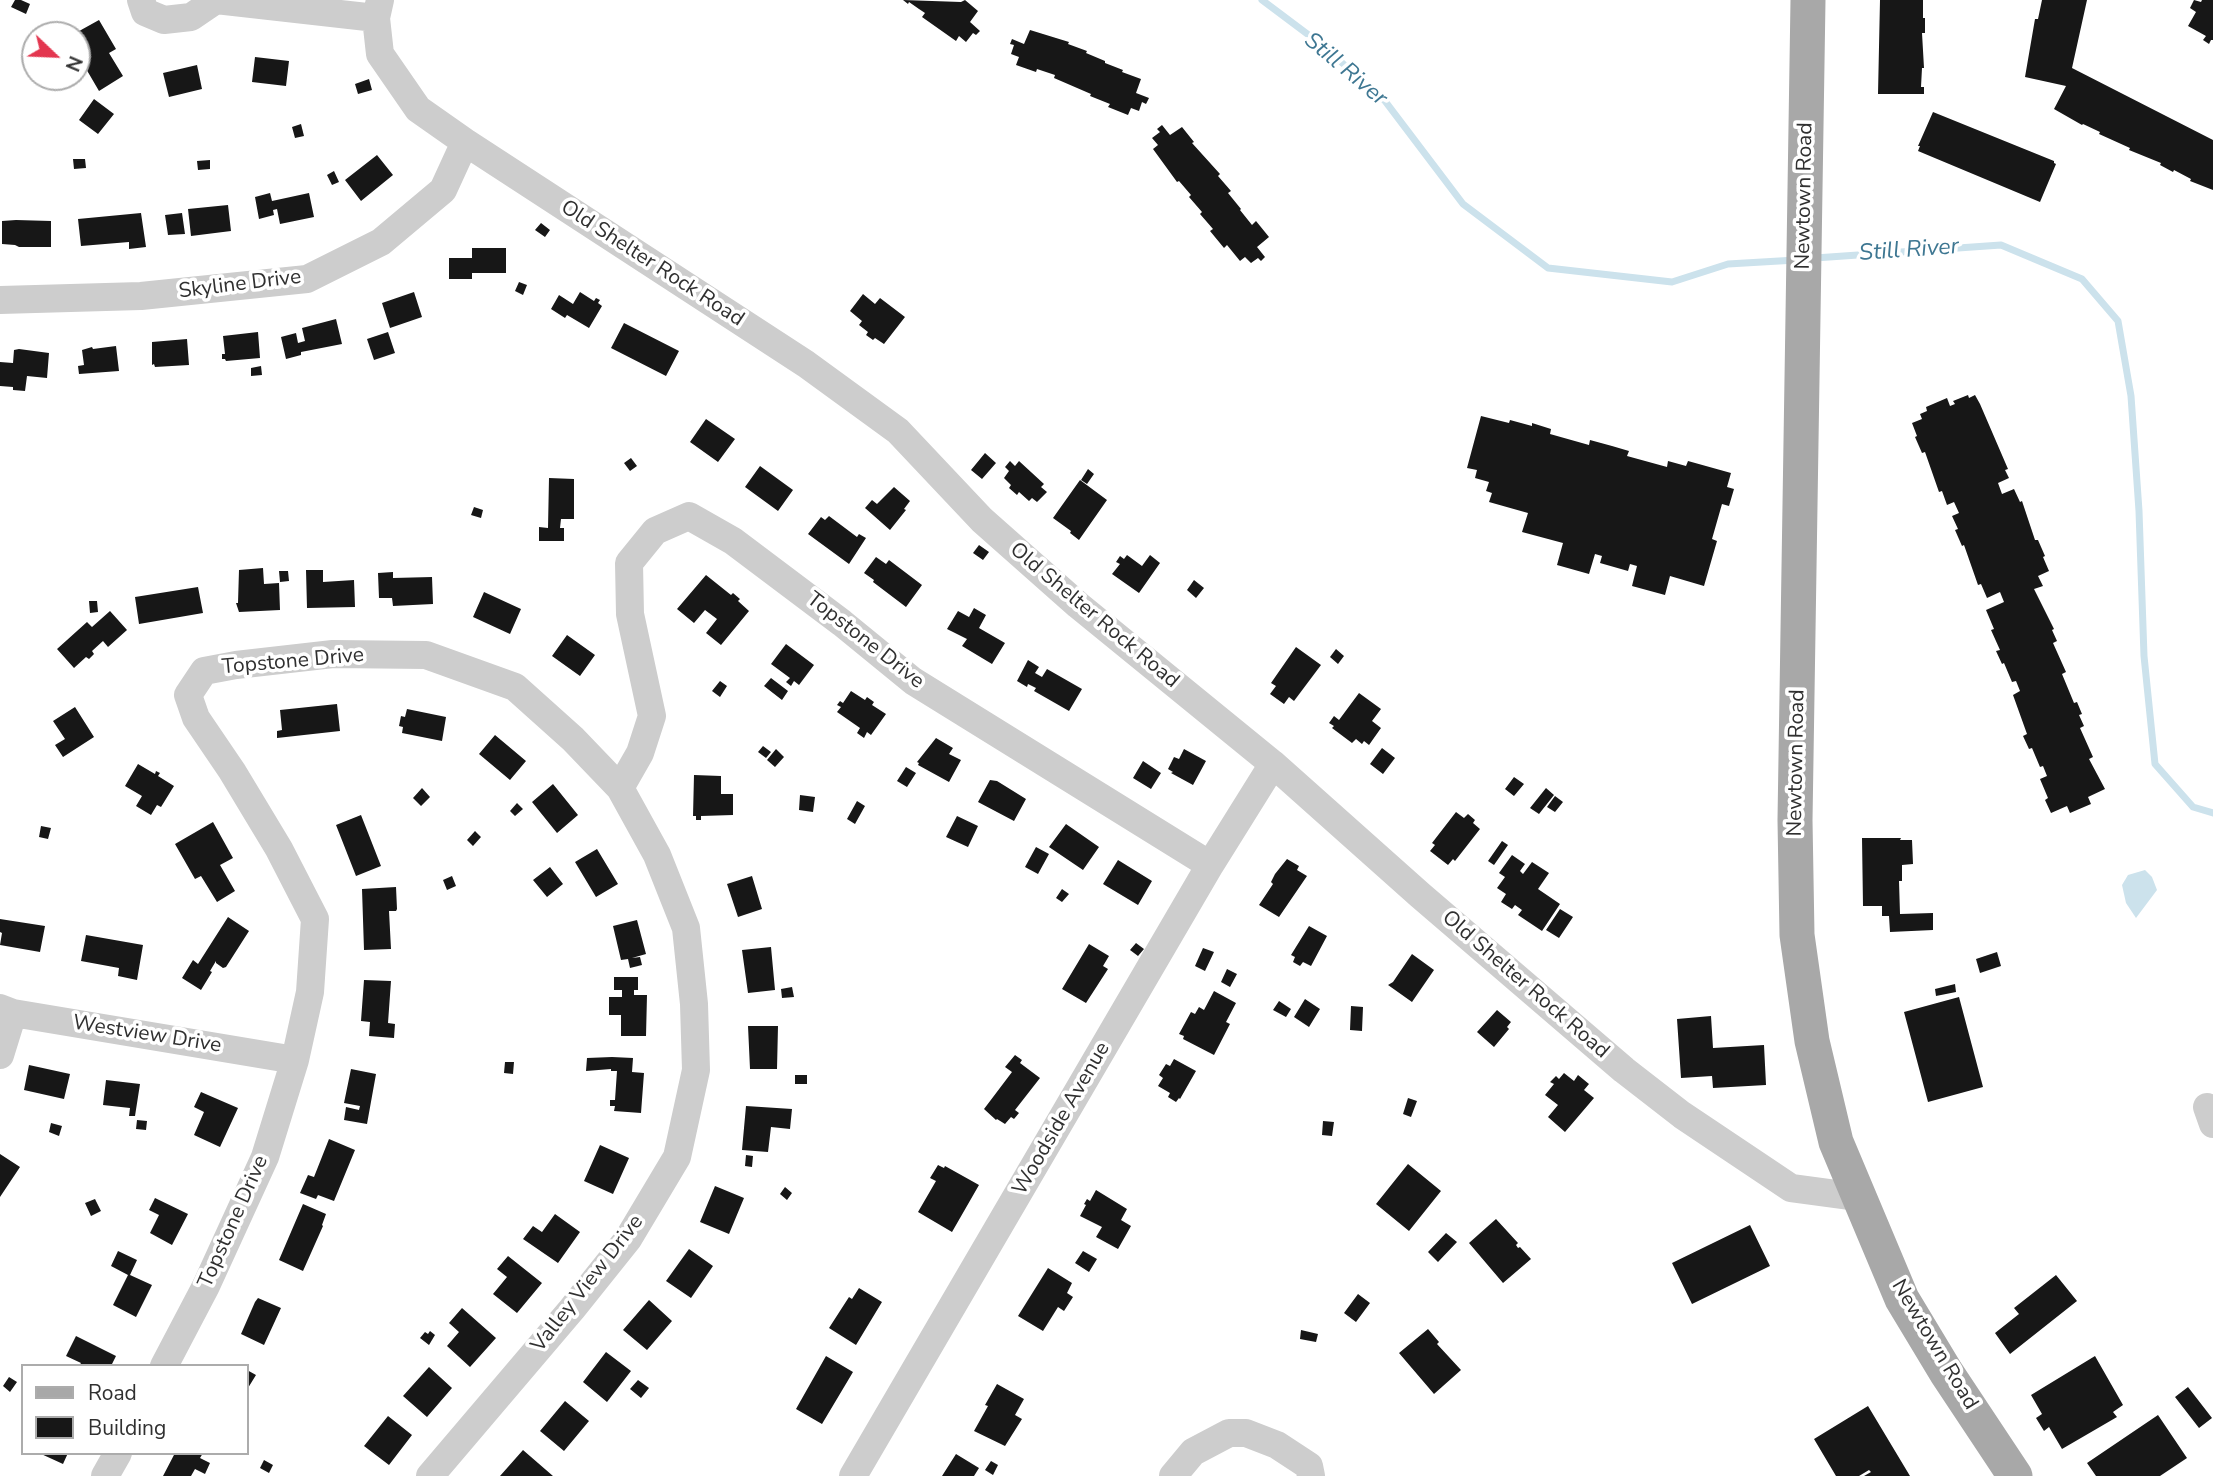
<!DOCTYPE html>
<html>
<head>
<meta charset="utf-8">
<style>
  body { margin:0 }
  #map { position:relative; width:2213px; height:1476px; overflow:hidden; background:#fff; font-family:"Nunito Sans",sans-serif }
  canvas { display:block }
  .legend { position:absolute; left:21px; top:1364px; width:228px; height:91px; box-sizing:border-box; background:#fff; border:2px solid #acacac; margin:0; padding:9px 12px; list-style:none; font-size:21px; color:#303030 }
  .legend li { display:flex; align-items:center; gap:14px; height:35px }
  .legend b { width:35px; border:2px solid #acacac }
  .north { position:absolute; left:21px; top:21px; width:70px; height:70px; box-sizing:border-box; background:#fff; border:2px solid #acacac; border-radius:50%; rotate:113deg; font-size:19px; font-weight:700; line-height:28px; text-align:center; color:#303030 }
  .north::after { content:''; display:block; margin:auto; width:24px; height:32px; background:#e3364f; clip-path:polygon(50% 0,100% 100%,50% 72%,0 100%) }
</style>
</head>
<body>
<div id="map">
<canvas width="2213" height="1476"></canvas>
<ul class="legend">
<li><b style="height:9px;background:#a8a8a8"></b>Road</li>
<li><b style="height:19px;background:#171717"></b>Building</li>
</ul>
<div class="north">N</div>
</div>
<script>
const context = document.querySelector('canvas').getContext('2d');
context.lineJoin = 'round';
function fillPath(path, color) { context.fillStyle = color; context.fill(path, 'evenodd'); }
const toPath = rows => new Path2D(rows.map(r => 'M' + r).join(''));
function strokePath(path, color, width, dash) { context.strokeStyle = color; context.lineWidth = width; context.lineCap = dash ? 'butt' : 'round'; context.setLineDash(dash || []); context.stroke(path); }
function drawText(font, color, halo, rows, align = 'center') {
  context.font = font + ' "Nunito Sans",sans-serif'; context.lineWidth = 7; context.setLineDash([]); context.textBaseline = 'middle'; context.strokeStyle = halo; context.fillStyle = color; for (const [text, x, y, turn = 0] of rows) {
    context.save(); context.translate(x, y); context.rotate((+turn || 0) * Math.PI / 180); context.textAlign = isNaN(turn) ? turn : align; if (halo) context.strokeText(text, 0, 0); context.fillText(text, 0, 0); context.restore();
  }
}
fillPath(toPath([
  [2145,870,2152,877,2157,890,2136,918,2126,903,2122,885,2128,875]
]), '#cce2ec');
strokePath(toPath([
  [1262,0,1322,45,1385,101,1463,204,1548,268,1672,282,1728,264,1796,260],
  [1815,258,2001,245,2082,279,2118,321,2131,396,2139,511,2144,656,2155,764,2193,807,2213,813]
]), '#cce2ec', 7);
fillPath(toPath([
  [15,0,21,0,30,4,26,14,11,7],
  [903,0,961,2,965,0,978,11,970,22,980,31,976,35,973,33,966,42,959,36,956,41,922,17,925,13,919,9,909,2,908,4],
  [1880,0,1923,0,1923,18,1925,18,1925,33,1922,33,1924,68,1922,68,1921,87,1924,87,1924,94,1878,94],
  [2042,0,2087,0,2072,68,2213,140,2213,190,2190,181,2191,179,2174,170,2173,172,2160,165,2161,163,2129,150,2130,148,2099,134,2100,132,2083,124,2082,125,2054,109,2066,86,2025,77,2035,19,2038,19],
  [2194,0,2201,2,2202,0,2213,0,2213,40,2211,40,2209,44,2203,40,2206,36,2188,26,2196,12,2190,8],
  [99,20,116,49,109,53,123,76,99,91,85,67,77,72,77,35,72,35],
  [1030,30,1069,42,1068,44,1087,51,1086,53,1105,61,1105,63,1123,70,1122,72,1141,79,1136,93,1149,98,1146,104,1142,102,1139,111,1131,108,1128,115,1108,107,1110,104,1090,96,1091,94,1054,78,1055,75,1037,69,1036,72,1016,65,1019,57,1011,54,1014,45,1010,44,1012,39,1024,44],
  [255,57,289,61,286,86,252,82],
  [197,65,202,89,169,97,163,73],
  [369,79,372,90,358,94,355,84],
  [94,99,114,114,98,134,79,120],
  [1933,112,2054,161,2054,163,2056,164,2040,202,1918,151,1920,146,1918,146],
  [301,124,304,136,295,138,292,127],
  [1162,125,1170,135,1182,127,1194,142,1192,143,1220,174,1218,176,1231,191,1228,193,1241,209,1240,210,1252,225,1256,221,1269,237,1257,247,1265,257,1261,261,1258,258,1251,263,1245,257,1240,261,1227,245,1224,248,1210,231,1213,229,1200,214,1202,212,1189,197,1191,195,1179,181,1177,182,1153,149,1158,145,1152,138,1160,132,1157,129],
  [377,155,393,175,361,201,345,180],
  [73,159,85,159,86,168,74,169],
  [210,160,210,169,198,170,197,161],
  [334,171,339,182,332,185,327,175],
  [270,193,272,201,309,193,314,217,280,224,277,209,273,210,274,215,259,219,255,197],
  [228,205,231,231,191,236,188,209],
  [141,213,146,247,129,249,129,242,81,246,78,219],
  [182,213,185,234,168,235,165,215],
  [16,220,51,221,51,247,19,247,15,245,2,244,2,221],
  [541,223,550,230,545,237,535,230],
  [472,248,506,248,506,273,472,273,472,279,449,279,449,258,472,258],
  [519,282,527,285,523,295,515,291],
  [414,292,422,317,390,328,382,303],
  [580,292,594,301,596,298,600,300,598,303,602,306,589,328,567,315,565,318,551,309,559,295,573,304],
  [863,294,875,304,880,298,905,317,884,344,875,338,873,340,866,335,868,332,859,325,862,321,850,311],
  [336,319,342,344,301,352,301,355,286,359,281,337,296,333,298,343,305,341,302,328],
  [624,323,679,351,666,376,611,348],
  [258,332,260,358,226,361,225,359,222,359,222,354,225,354,223,336],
  [388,332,395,353,374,360,367,339],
  [187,339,189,365,155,367,154,364,152,365,152,342],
  [116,346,119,371,79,374,78,366,84,365,82,350,92,347,93,349],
  [19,349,49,353,47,378,27,376,25,391,13,390,13,387,0,386,0,362,13,363,14,350],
  [261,366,262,375,251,376,251,368],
  [1968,395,1969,398,1975,395,1980,404,2008,469,2005,470,2009,478,1998,483,2002,494,2014,489,2020,502,2022,501,2035,540,2038,540,2045,556,2043,557,2049,571,2038,576,2043,586,2034,589,2054,629,2052,630,2057,641,2053,643,2066,672,2062,674,2074,703,2077,702,2082,714,2079,715,2084,726,2080,728,2093,757,2089,759,2105,789,2088,797,2091,804,2070,813,2067,806,2051,813,2045,800,2048,798,2040,779,2047,776,2043,766,2040,767,2032,748,2029,749,2023,736,2027,734,2013,695,2020,691,2016,681,2012,682,2004,663,2002,664,1996,651,2000,650,1991,630,1994,629,1986,610,2004,602,2000,592,1987,598,1981,584,1978,585,1964,545,1962,546,1955,530,1958,529,1952,516,1959,513,1954,502,1947,505,1942,491,1939,492,1925,452,1922,453,1915,437,1917,436,1912,423,1922,419,1920,414,1927,411,1926,407,1947,398,1950,406,1955,404,1953,401],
  [1481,416,1509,423,1510,420,1532,426,1532,423,1551,429,1550,434,1589,445,1590,440,1612,446,1629,451,1627,456,1667,467,1668,461,1686,466,1688,461,1731,473,1727,487,1734,489,1729,506,1722,504,1712,539,1717,541,1704,586,1670,576,1665,595,1632,586,1637,566,1630,564,1628,571,1600,563,1602,556,1595,554,1589,574,1557,565,1563,543,1522,532,1528,513,1489,502,1492,493,1486,491,1489,482,1475,478,1477,470,1467,468],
  [706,419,735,439,718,462,690,442],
  [985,453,996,463,982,479,971,470],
  [631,458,637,466,630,471,624,463],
  [1010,461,1015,466,1019,461,1044,484,1041,487,1047,492,1037,502,1032,498,1029,501,1019,492,1017,495,1009,488,1011,485,1004,478,1009,471,1005,467],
  [760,466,793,490,778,511,745,487],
  [1088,469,1094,474,1087,484,1081,480],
  [549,478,574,479,574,519,561,519,560,528,564,528,564,541,539,541,539,527,548,528],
  [1080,480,1107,500,1079,540,1070,533,1071,531,1053,518],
  [894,487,910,501,904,509,906,510,890,530,865,508,872,500,877,504],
  [474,507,483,510,481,518,471,515],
  [829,516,857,537,859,534,866,538,849,564,808,534,821,517,825,520],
  [979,545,989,552,983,560,973,553],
  [1127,555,1142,566,1150,555,1160,563,1139,593,1112,574,1120,564,1116,562,1120,556,1124,559],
  [876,557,886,564,889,560,922,585,906,607,873,582,874,580,864,573],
  [263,568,264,584,279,583,280,610,239,612,236,603,238,603,239,570],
  [306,570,323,570,323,582,354,580,355,607,307,608],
  [279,571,288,571,289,581,280,582],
  [393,572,393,578,432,577,433,604,393,606,392,598,379,598,378,573],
  [706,575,731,595,733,593,740,599,738,601,749,611,721,645,706,633,717,619,705,610,694,623,677,609],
  [1194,580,1204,588,1196,598,1187,590],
  [198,587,203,613,139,624,135,597],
  [484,592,521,609,510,634,473,617],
  [89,601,97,601,98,612,90,613],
  [974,608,986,615,979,628,1005,643,992,664,962,646,967,639,947,629,958,611,969,617],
  [110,611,127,630,108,647,103,641,92,651,94,654,89,659,86,657,74,668,57,649,87,622,92,627],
  [567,635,595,655,580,676,552,656],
  [786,644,814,665,799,685,794,681,791,686,786,682,790,678,771,664],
  [1296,647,1321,665,1294,701,1289,697,1284,704,1270,694,1276,686,1271,683],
  [1336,649,1344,656,1338,664,1330,657],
  [1028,660,1039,667,1035,673,1042,677,1047,669,1082,689,1069,711,1034,691,1036,688,1028,684,1027,687,1017,681],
  [771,678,788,691,782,700,764,686],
  [720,681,727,686,720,697,712,691],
  [851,691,865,700,867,697,874,702,872,705,886,714,871,735,867,732,864,738,857,733,860,728,837,712,841,707,837,705,840,701,843,703],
  [1359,693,1381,709,1372,721,1381,728,1369,745,1364,741,1362,744,1356,739,1352,743,1332,728,1334,726,1329,723,1334,716,1339,720],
  [337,704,340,731,277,738,277,731,282,730,280,710],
  [75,707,94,737,63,757,55,745,65,739,53,721],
  [407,709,446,717,442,741,402,733,403,727,399,726,401,716,405,717],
  [495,735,526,761,510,780,479,754],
  [936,738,953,748,949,754,961,760,949,782,918,765,919,763,917,762],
  [763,746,771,752,766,758,758,752],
  [1382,748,1395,758,1383,774,1370,764],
  [776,749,784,757,775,767,767,760],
  [1184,749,1206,761,1193,785,1171,773,1173,772,1168,769,1174,757,1179,759],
  [1143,761,1161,773,1151,789,1133,778],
  [138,764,155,774,156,771,160,773,158,776,174,786,161,807,157,805,151,815,136,806,142,796,125,786],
  [906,767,916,773,907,787,897,781],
  [694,775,721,776,721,794,733,794,733,815,701,816,701,820,696,820,696,816,693,816],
  [1514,777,1524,784,1514,796,1505,789],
  [990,780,997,781,1026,799,1014,821,978,802],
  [553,784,578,815,557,833,532,802],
  [422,788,430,797,421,806,413,798],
  [1546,788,1554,795,1539,814,1530,808],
  [800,795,815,797,813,812,799,810],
  [1555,796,1563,802,1555,812,1547,807],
  [857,801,865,806,855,824,847,819],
  [517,803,523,809,515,816,510,811],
  [1456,812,1464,818,1468,814,1475,820,1473,823,1480,829,1455,861,1453,859,1448,865,1430,851,1435,845,1432,843],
  [361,815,381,866,356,876,336,825],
  [957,816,978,826,968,847,946,837],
  [213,822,233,858,220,865,235,891,217,902,201,876,195,879,175,844],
  [1066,824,1099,847,1083,870,1049,847],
  [41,826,51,828,48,839,39,837],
  [475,831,481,837,473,846,467,840],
  [1862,838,1901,838,1900,840,1912,840,1913,864,1902,865,1902,881,1899,881,1900,914,1933,913,1933,930,1890,932,1889,916,1882,916,1882,906,1863,906],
  [1502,841,1508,845,1494,865,1488,861],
  [1036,847,1049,854,1038,874,1025,867],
  [597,849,618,884,596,897,575,862],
  [1512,855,1525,864,1520,871,1523,874,1532,862,1549,873,1538,889,1560,904,1542,931,1518,915,1522,910,1515,905,1512,909,1501,902,1506,894,1497,888,1505,877,1499,873],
  [1287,859,1299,866,1297,870,1307,876,1279,917,1259,905,1273,884,1271,882,1275,874],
  [1118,860,1152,881,1138,905,1103,884],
  [550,867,563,884,547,897,533,880],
  [452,876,456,886,447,890,443,880],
  [752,876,762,909,738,917,727,884],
  [396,887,397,909,396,911,389,911,391,949,364,950,362,889],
  [1062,889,1069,894,1062,902,1056,898],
  [1560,909,1573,917,1559,938,1546,930],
  [228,917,249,931,226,967,223,968,216,963,216,961,210,971,212,972,201,990,182,978,193,960,198,964],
  [0,919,45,926,40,952,0,945,2,933,0,932],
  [637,920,646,954,632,958,640,957,642,965,630,968,628,959,621,960,613,926],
  [1309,926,1327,936,1311,966,1303,962,1300,966,1293,962,1295,957,1291,955],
  [86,935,143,945,137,980,118,976,119,968,81,961],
  [1136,943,1144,949,1138,956,1130,950],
  [1089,944,1109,956,1103,966,1108,969,1086,1003,1062,989],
  [771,947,775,990,748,993,742,950],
  [1203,948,1214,952,1205,971,1195,966],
  [1997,952,2001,966,1980,973,1976,959],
  [1412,954,1434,970,1412,1002,1388,985,1393,982],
  [1227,969,1237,974,1230,987,1221,982],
  [614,977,638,977,638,990,634,990,634,995,647,995,646,1036,621,1036,621,1015,609,1015,609,997,622,997,622,990,614,990],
  [364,980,391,981,388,1023,395,1024,394,1038,369,1036,370,1022,361,1021],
  [1955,984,1956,992,1936,996,1935,989],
  [792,987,794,997,782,998,781,989],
  [1214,991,1236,1003,1226,1022,1230,1024,1214,1055,1183,1039,1184,1036,1179,1034,1191,1012,1195,1014,1199,1007,1204,1010],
  [1959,997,1983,1087,1928,1102,1904,1012],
  [1305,999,1320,1009,1309,1027,1294,1017],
  [1279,1001,1291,1009,1286,1017,1273,1010],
  [1351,1006,1363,1007,1362,1031,1350,1030],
  [1497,1010,1511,1022,1507,1027,1509,1029,1494,1047,1477,1032],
  [1711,1016,1713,1048,1764,1045,1766,1085,1713,1088,1712,1076,1681,1078,1677,1019],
  [748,1026,778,1026,777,1069,750,1069],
  [1015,1055,1022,1060,1020,1063,1040,1078,1015,1110,1019,1113,1014,1119,1011,1117,1005,1124,997,1119,996,1120,984,1109,1012,1072,1005,1067],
  [612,1057,633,1058,632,1072,644,1073,641,1113,614,1111,615,1106,610,1106,610,1100,615,1100,617,1071,611,1071,611,1069,586,1071,587,1058],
  [1174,1059,1196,1071,1180,1099,1179,1098,1176,1102,1168,1097,1170,1093,1158,1086,1163,1078,1159,1075,1166,1064,1170,1066],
  [505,1062,514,1062,513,1074,504,1073],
  [29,1065,70,1074,64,1099,24,1090],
  [351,1069,376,1074,367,1124,344,1120,346,1107,359,1110,360,1106,344,1103],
  [1564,1073,1574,1081,1578,1075,1589,1084,1584,1090,1594,1098,1565,1132,1548,1117,1558,1105,1545,1095,1554,1084,1550,1082,1556,1076,1559,1079],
  [795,1075,807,1075,807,1084,795,1084],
  [106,1080,140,1084,135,1116,129,1116,130,1108,103,1105],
  [201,1092,238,1108,220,1147,194,1135,204,1112,194,1107],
  [1408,1098,1417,1101,1411,1117,1403,1114],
  [746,1106,792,1109,790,1129,771,1127,768,1152,742,1150],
  [137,1120,147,1121,146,1130,136,1129],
  [1323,1121,1334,1122,1332,1136,1322,1135],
  [51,1123,62,1126,59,1136,49,1132],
  [329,1139,355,1150,334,1201,318,1195,316,1199,300,1193,308,1175,314,1177],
  [600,1145,629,1158,613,1194,584,1181],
  [0,1154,20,1167,0,1197],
  [746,1155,753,1156,752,1167,745,1166],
  [1408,1164,1441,1191,1409,1231,1376,1204],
  [938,1165,944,1168,945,1166,979,1185,952,1232,918,1212,936,1181,930,1178],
  [715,1186,744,1198,729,1234,700,1222],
  [785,1187,792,1193,787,1200,780,1194],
  [1096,1190,1127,1209,1121,1220,1131,1226,1118,1249,1096,1237,1102,1227,1080,1216,1086,1205,1084,1204,1087,1199,1090,1201],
  [155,1198,188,1214,172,1245,150,1233,159,1215,149,1210],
  [95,1199,101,1211,91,1216,85,1203],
  [303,1204,326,1214,322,1225,323,1226,303,1271,279,1260],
  [555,1214,580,1232,558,1263,523,1239,533,1226,542,1232],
  [1496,1219,1518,1243,1516,1245,1518,1248,1520,1247,1531,1259,1503,1283,1469,1243],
  [1750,1225,1770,1266,1692,1304,1672,1263],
  [1446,1233,1457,1242,1438,1262,1428,1252],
  [689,1249,713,1266,691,1298,666,1281],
  [118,1251,137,1260,130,1275,152,1285,136,1317,113,1305,128,1275,111,1266],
  [1083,1251,1097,1259,1089,1272,1075,1263],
  [508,1256,542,1283,517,1313,493,1294,507,1277,497,1269],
  [1048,1268,1072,1283,1067,1293,1073,1297,1064,1311,1058,1307,1043,1331,1018,1316],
  [2056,1275,2077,1301,2010,1354,1995,1333,2019,1314,2014,1308],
  [859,1288,882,1302,856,1345,829,1328,849,1297,852,1299],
  [1358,1294,1370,1303,1356,1322,1344,1313],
  [258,1298,281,1308,264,1345,241,1334,255,1302],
  [649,1300,672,1321,647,1350,623,1330],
  [462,1308,496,1338,470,1367,447,1346,459,1332,449,1323],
  [1428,1329,1439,1342,1437,1344,1461,1370,1434,1394,1399,1353],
  [1301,1330,1318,1334,1316,1342,1300,1339],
  [430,1331,435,1335,429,1345,420,1338,425,1332,428,1334],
  [76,1336,116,1356,111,1366,79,1366,81,1363,66,1356],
  [606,1352,631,1371,607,1402,583,1382],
  [826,1356,853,1372,822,1424,796,1409],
  [2095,1356,2123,1405,2113,1412,2117,1417,2062,1449,2049,1427,2044,1431,2036,1418,2042,1414,2031,1395],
  [429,1367,452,1388,427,1417,403,1396],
  [247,1370,256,1375,248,1388,247,1387],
  [9,1377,17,1382,10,1392,3,1386],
  [638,1380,649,1388,641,1398,630,1389],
  [997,1384,1024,1399,1015,1415,1022,1419,1005,1446,974,1431,988,1406,985,1405],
  [2188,1387,2212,1418,2199,1428,2175,1397],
  [565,1401,589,1421,564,1451,540,1431],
  [1868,1406,1910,1476,1864,1476,1871,1472,1869,1470,1859,1476,1836,1476,1814,1439],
  [2158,1415,2187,1458,2160,1476,2096,1476,2087,1463],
  [388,1416,412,1435,389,1465,364,1446],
  [523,1450,553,1476,500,1476],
  [39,1453,68,1453,63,1464],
  [175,1453,203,1453,200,1458,210,1463,205,1474,195,1469,191,1476,163,1476],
  [956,1454,979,1468,974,1476,942,1476],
  [264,1460,273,1465,269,1473,260,1468],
  [991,1461,998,1465,993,1475,985,1470]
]), '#171717');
strokePath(toPath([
  [141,0,145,12,164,20,191,17,216,0],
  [216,0,376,18],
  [380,0,376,18,380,54,418,109,465,142,806,364,898,431,982,520,1078,605,1273,764,1420,895,1624,1070,1682,1115,1791,1188,1858,1197],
  [0,300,141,296,307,279,381,242,443,190,465,142],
  [620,788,640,753,652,716,630,614,629,563,655,531,689,516,733,541,842,623,913,681,1210,865],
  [0,1008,13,1013,295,1060],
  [0,1055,13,1013],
  [2207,1107,2213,1124],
  [164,1366,206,1286,265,1157,295,1060,310,992,315,919,279,849,232,771,196,718,188,695,204,671,236,665,333,654,426,655,515,687,573,739,620,788,657,855,686,928,694,1004,696,1070,677,1157,628,1239,572,1309,430,1476],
  [105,1476,118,1453],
  [853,1476,1210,865,1273,764],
  [1173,1476,1193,1452,1229,1433,1246,1433,1277,1445,1309,1466,1311,1476]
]), '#cdcdcd', 28);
strokePath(toPath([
  [1808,0,1795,820,1797,935,1812,1041,1836,1142,1902,1299,1946,1372,2015,1476]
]), '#a8a8a8', 35);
drawText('21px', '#303030', '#fff', [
  ["Newtown Road",1805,196,-89],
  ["Old Shelter Rock Road",652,264,33],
  ["Skyline Drive",240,285,-7],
  ["Old Shelter Rock Road",1094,616,40],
  ["Topstone Drive",865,641,38],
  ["Topstone Drive",293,662,-5],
  ["Newtown Road",1797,763,-89],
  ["Old Shelter Rock Road",1525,985,41],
  ["Westview Drive",147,1035,9],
  ["Woodside Avenue",1062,1119,-60],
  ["Topstone Drive",234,1222,-66],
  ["Valley View Drive",588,1284,-52],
  ["Newtown Road",1934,1345,59]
]);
drawText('italic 23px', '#3e7792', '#fff', [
  ["Still River",1345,70,40],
  ["Still River",1909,251,-4]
]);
</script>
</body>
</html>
